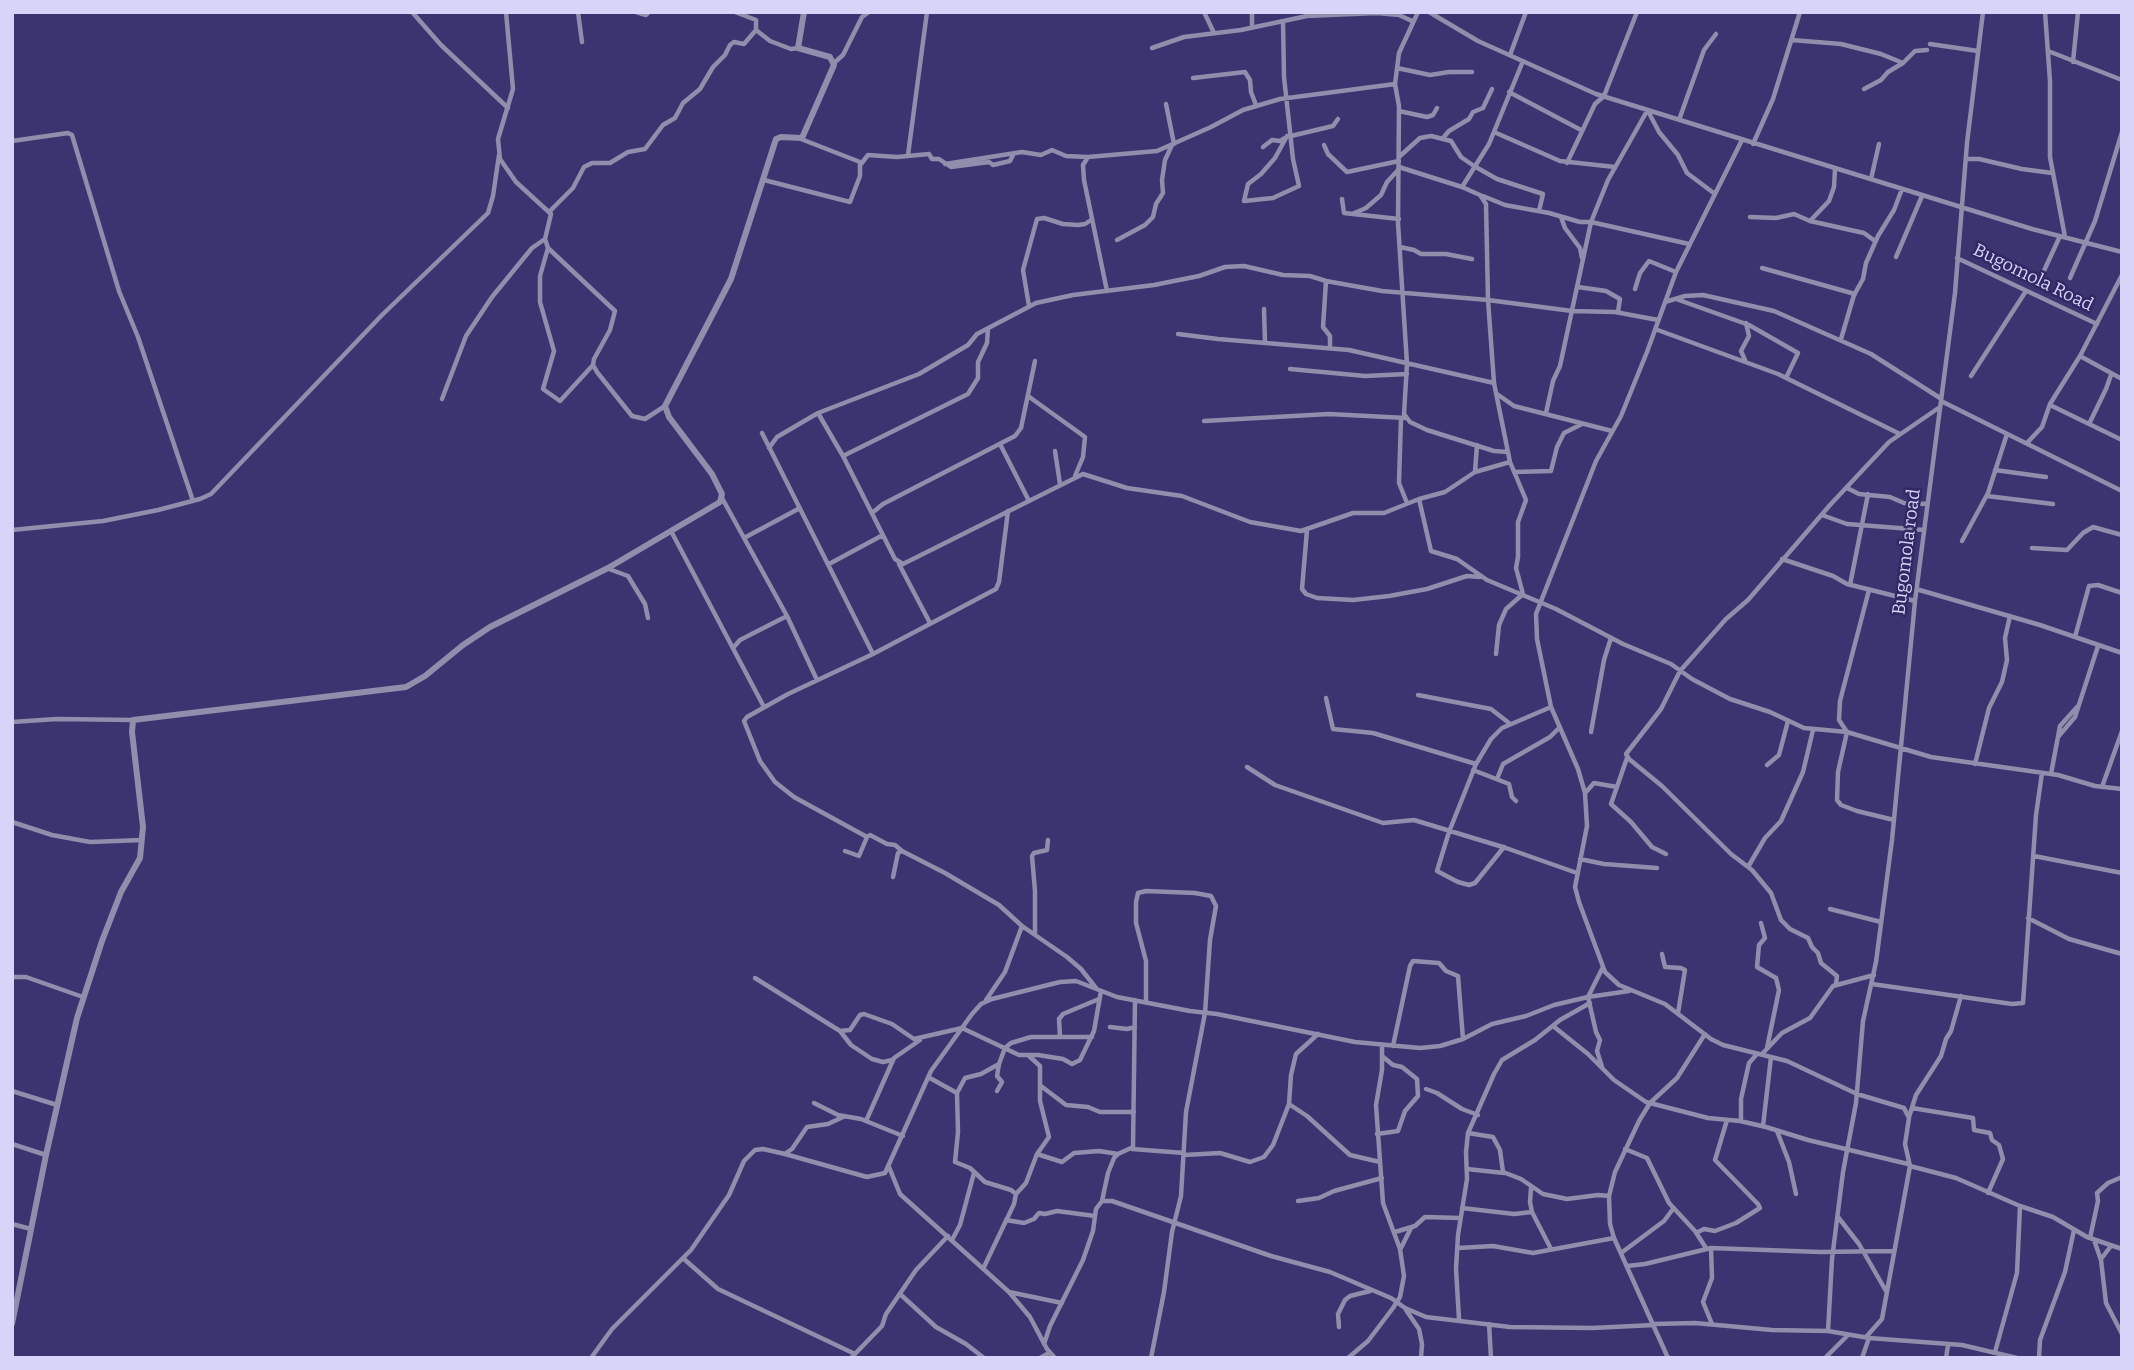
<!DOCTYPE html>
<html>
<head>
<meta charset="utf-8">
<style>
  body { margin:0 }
  #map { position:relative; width:2134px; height:1370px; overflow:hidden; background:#3c3470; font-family:Bitter,serif }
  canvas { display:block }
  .frame { position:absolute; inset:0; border:14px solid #d6d5f9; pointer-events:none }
</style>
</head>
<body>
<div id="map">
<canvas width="2134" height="1370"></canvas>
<div class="frame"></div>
</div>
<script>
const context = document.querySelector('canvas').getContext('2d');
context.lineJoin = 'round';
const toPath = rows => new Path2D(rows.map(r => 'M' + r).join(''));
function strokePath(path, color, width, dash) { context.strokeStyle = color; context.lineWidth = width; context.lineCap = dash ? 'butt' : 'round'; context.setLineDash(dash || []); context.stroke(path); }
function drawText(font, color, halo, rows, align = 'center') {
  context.font = font + ' Bitter,serif'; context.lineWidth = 5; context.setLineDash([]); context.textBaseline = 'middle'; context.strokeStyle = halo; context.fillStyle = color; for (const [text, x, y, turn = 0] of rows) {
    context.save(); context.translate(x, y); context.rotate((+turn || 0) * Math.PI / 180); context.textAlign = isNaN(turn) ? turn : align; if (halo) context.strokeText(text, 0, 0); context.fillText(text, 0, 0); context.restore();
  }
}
strokePath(toPath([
  [412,12,441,45,508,108],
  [506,12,513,89,498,139,500,159,516,182,551,214,545,239,548,248,615,311,610,330,594,359,593,365,597,372,632,416,645,419,665,406],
  [578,12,582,42],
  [636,12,646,15,649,12],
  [735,12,756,20,756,30,770,41,791,49,798,48],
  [1204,12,1214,33],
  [1252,12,1252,27],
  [1418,12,1399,53,1395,84,1399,106,1398,223,1407,364,1404,414,1410,422,1427,430,1494,451,1508,452],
  [1429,12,1478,41,1596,94,2032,229,2122,252],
  [2045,12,2050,81,2050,157,2065,237],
  [1283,21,1284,77,1293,159,1299,186,1273,198,1244,201,1248,184,1261,174,1275,158,1287,136],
  [1792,40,1841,44,1881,54,1903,63],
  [1930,44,1978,51],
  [1152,48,1184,37,1241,30,1307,16,1377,13,1399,15,1412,21],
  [2048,51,2122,80],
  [1510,55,1526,12],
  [2073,62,2078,12],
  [834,63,843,55,862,17,869,12],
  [1397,68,1430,75,1449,72,1472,72],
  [1193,78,1245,72,1250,80,1251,92,1256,105],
  [1864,89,1881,80,1888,72,1903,63,1915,51,1927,50],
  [1509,92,1581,130],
  [1166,104,1174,144],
  [1399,111,1427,117,1433,115,1437,108],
  [1648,111,1659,132,1678,155,1687,173,1715,194],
  [1679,120,1704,50,1716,34],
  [1494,132,1560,161,1615,167],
  [1291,136,1333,126,1338,119],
  [1443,138,1449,131,1469,119,1473,112,1483,108,1492,89],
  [1742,140,1676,272,1647,352,1621,416,1596,461,1536,614,1537,639,1551,707,1578,769,1585,793,1587,826,1575,887,1579,902,1605,972,1619,985,1665,1004,1711,1039,1723,1045,1787,1061,1857,1094,1904,1108,1909,1118,1905,1144,1910,1166,1956,1178,2020,1206,2053,1217,2087,1237,2122,1249],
  [12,141,68,133,72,135,119,291,138,337,193,501],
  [1753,144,1773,99,1800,12],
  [1324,145,1328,154,1347,172,1399,161],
  [1263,147,1272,140,1280,141,1285,138],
  [908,155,927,12],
  [1399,157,1420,138,1431,136,1451,141,1461,157,1474,166,1497,179,1543,194,1539,211],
  [1966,159,1979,159,2022,169,2052,173],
  [1567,163,1595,104,1604,96,1637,12],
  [861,164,868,155,897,157,929,154,932,159,939,159,951,167,989,162,993,165,1010,161,1014,153],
  [945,164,1022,152,1041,155,1052,150,1066,156,1087,157],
  [1399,167,1462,187,1480,195,1486,204,1488,300,1494,383,1510,462,1526,500,1518,522,1518,557,1516,568,1523,594,1506,609,1499,625,1496,654],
  [1871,179,1879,144],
  [764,180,850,202,860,176,860,162,801,139],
  [1462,187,1489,144,1523,61],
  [1483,196,1505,205,1549,213,1580,222,1591,222,1689,244],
  [1342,199,1344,213,1399,219],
  [549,212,573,188,584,167,592,163,610,163,628,152,645,149,663,125,675,118,683,103,700,89,713,67,725,55,730,45,734,42,744,44,756,30],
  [1352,214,1366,208,1381,195,1387,182,1399,169],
  [1561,217,1565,228,1580,248,1582,258],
  [1750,217,1776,218,1794,214,1810,221,1864,233,1875,241],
  [1810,221,1829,201,1834,187,1835,169],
  [1117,240,1145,225,1153,217,1156,204,1163,193,1162,180,1165,160,1172,145],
  [1400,247,1414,250,1421,254,1446,254,1472,259],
  [548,248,540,276,540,302,554,351,543,389,560,401,593,365],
  [1896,257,1922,196],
  [1957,258,2097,324],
  [1762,268,1855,294],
  [2042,275,2060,236],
  [2070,278,2095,221,2122,132],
  [1326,281,1323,327,1330,336,1330,347],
  [1578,287,1606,291,1620,299,1618,312],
  [1635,289,1640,273,1649,261,1676,272],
  [1107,291,1084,180,1083,165,1088,157,1157,151,1211,127,1243,110,1280,99,1395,84],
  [1676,299,1749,325,1798,353,1786,378],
  [1665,302,1685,296,1703,295,1774,311,1871,354,1940,398],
  [1029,306,1023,270,1037,219,1044,218,1063,224,1078,225,1085,224,1091,220],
  [1264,309,1265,343],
  [1655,329,1778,374,1900,434],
  [1178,334,1218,339,1349,350,1494,383],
  [1841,339,1854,295,1863,279,1866,263,1878,236,1894,210,1902,189],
  [2080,356,2122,379],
  [1745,360,1741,351,1749,336,1746,323],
  [1290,369,1365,376,1407,374],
  [1971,376,2026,291],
  [1497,394,1514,406,1612,431],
  [1028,396,1085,437,1083,457,1075,476],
  [442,399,466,336,492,297,532,248,545,239],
  [1941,401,2122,491],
  [2050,405,2122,440],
  [818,413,843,456,895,559,903,564,1083,474,1127,488,1182,496,1250,522,1301,531,1353,513,1384,513,1419,499,1445,492,1475,472,1510,462],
  [1546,413,1553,381,1560,366,1591,222,1608,180,1647,111],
  [1401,418,1399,483,1407,503],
  [1204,421,1329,414,1406,418],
  [2089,424,2106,389,2111,375],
  [762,433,873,654],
  [2027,443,2042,427,2050,404,2080,356,2122,275],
  [1000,444,1028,499],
  [769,448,777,437,818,413,919,374,968,345,977,334,1036,303,1073,295,1154,285,1199,276,1225,267,1244,266,1283,275,1310,276,1326,281,1382,291,1488,300,1572,311,1615,312,1658,320],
  [1055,451,1060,484],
  [843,456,968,394,978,378,978,362,987,343,988,329],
  [1995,470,2046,477],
  [1475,472,1477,445],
  [1514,472,1551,471,1557,447,1564,433,1582,424],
  [1847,488,1859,494,1890,497,1904,503,1927,504],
  [1987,496,2053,504],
  [722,498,787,616,817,680],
  [1419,499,1431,551,1457,559,1487,580,1556,609,1623,644,1671,664,1692,679,1730,699,1770,712,1804,728,1847,732,1931,757,2058,775,2095,786,2122,789],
  [872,513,883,504,1015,436,1021,428,1035,361],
  [1822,515,1847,524,1924,530],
  [12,530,103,521,158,510,200,499,211,494,382,315,488,213,493,196,499,155],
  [1307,530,1302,589,1306,594,1317,598,1353,600,1389,596,1427,589,1467,576,1480,577],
  [671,531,764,707],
  [744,538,800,508],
  [1962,541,1988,493,2007,434],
  [2032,548,2067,550,2083,533,2093,527,2122,535],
  [1782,559,1833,576,1847,584,1915,601],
  [829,564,883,535],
  [899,564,930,623],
  [609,569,628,576,645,604,648,618],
  [1850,585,1868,494],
  [1916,589,2040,625,2122,653],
  [1869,590,1840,701,1839,720,1847,732,1838,772,1837,800,1841,805,1857,811,1894,820],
  [2075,637,2089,586,2098,585,2122,593],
  [733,648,740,640,787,616],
  [1418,695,1491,709,1509,723],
  [1326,698,1333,729,1373,733,1476,764,1491,739,1502,728,1551,707],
  [12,722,57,719,133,720],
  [1591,732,1604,660,1611,638],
  [2058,737,2075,717,2098,646],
  [1627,758,1611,804,1631,822,1652,847,1666,854],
  [1476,764,1449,832,1437,871,1458,882,1469,885,1475,883,1504,847],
  [1975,764,1989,708,2002,682,2007,660,2005,638,2010,616],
  [1767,765,1779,755,1788,721],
  [1247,767,1275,785,1383,823,1414,820,1506,848,1577,873],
  [1473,770,1509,784,1512,797,1516,801],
  [2051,774,2060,726,2077,707],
  [1497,779,1503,764,1550,737,1560,727],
  [2102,787,2122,731],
  [1586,792,1594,783,1617,787],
  [12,822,52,835,90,842,142,840],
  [867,837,794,797,775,782,760,761,744,721,747,717,788,694,873,654,996,589,999,582,1008,511],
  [845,851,859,856,867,837,870,835,887,844,895,845,902,851],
  [2034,856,2122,873],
  [1580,859,1604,864,1657,868],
  [1748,867,1765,838,1781,821,1803,772,1813,730],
  [893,877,898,853,902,851,945,873,999,905,1022,926,1067,957,1081,969,1096,988],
  [1830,909,1881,922],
  [2028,918,2069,939,2122,954],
  [1761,923,1765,938,1759,945,1757,967,1776,978,1779,990,1767,1048],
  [1035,933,1035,891,1032,856,1034,853,1047,850,1048,840],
  [1662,954,1665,967,1681,968,1685,970,1678,1013],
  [12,977,26,977,83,997],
  [755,978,840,1031,850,1030,860,1015,864,1014,892,1024,914,1039,962,1028,1019,1055,1038,1055,1063,1059,1072,1064,1080,1060,1094,1031,1101,991],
  [1836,984,1837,976,1821,963,1818,953,1812,947,1808,938,1790,929,1781,920,1771,893,1752,870,1731,854,1662,786,1629,759,1626,754,1661,709,1680,671,1726,619,1748,600,1830,505,1889,442,1940,407],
  [1872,984,2012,1004,2023,1003,2036,815,2042,773],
  [986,1000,1005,972,1022,926],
  [1146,1002,1146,961,1136,923,1136,902,1138,893,1146,891,1195,893,1211,896,1216,906,1210,940,1205,1013,1186,1112,1181,1196,1172,1232,1164,1292,1151,1358],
  [1553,1026,1588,1054,1614,1080,1646,1102,1708,1118,1740,1121,1766,1127,1808,1140,1908,1164],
  [1110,1027,1127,1029,1135,1027],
  [840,1031,851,1045,872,1059,883,1062,892,1060],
  [1060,1037,1059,1019,1063,1014,1099,999],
  [1393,1046,1410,966,1413,961,1439,963,1446,971,1458,976,1463,1039],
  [1762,1054,1782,1033,1810,1018,1833,986,1874,975],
  [1602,1067,1597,1051,1600,1040,1596,1032,1588,997,1603,967],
  [928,1077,957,1093,958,1132,955,1162,970,1168,985,1182,1011,1190,1016,1194,1014,1204,983,1269],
  [1041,1086,1066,1105,1088,1107,1100,1112,1134,1112],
  [1426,1089,1437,1093,1462,1109,1478,1115],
  [12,1091,57,1105],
  [997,1091,1002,1082,997,1076,999,1064,1005,1048,1011,1043,1031,1037,1092,1037],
  [957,1093,965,1078,981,1074,999,1064],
  [814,1103,838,1115,861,1119,903,1136],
  [1289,1104,1307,1116,1350,1155,1380,1162],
  [1912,1108,1973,1118,1974,1130,1990,1133,1992,1140,1999,1145,2003,1159,1988,1193],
  [1909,1117,1916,1095,1941,1056,1946,1039,1951,1031,1961,996],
  [866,1121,894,1058,920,1040],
  [1741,1121,1741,1099,1749,1063,1757,1054],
  [1763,1126,1771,1057],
  [1777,1131,1789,1162,1796,1194],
  [1468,1133,1493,1137,1500,1150,1503,1172,1521,1179,1543,1194,1567,1199,1598,1195,1609,1196],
  [1377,1134,1398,1131,1405,1111,1418,1096,1417,1079,1402,1067,1393,1065,1382,1056],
  [12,1144,46,1155],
  [1132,1149,1184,1153],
  [1625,1149,1647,1158,1669,1203,1695,1231,1706,1248],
  [786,1153,792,1149,807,1127,828,1124,843,1117],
  [1037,1154,1062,1162,1074,1153,1099,1151,1118,1154],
  [1184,1155,1220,1153,1250,1162,1264,1157,1273,1145,1289,1104,1291,1075,1296,1054,1318,1034],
  [889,1167,900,1194,1009,1292,1030,1317,1047,1349,1055,1358],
  [1467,1169,1504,1173],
  [1531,1188,1530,1202,1532,1212,1551,1249],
  [1016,1194,1026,1183,1037,1154,1049,1137,1040,1101,1040,1066,1029,1056],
  [1102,1201,1112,1201,1271,1256,1330,1272,1391,1298,1405,1308,1426,1317,1510,1327,1592,1328,1654,1325],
  [1298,1201,1319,1198,1334,1191,1382,1178],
  [1462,1208,1514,1214,1532,1212],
  [1838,1217,1859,1244,1886,1291],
  [1006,1220,1024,1223,1034,1219,1039,1213,1045,1214,1057,1211,1095,1216],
  [12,1224,31,1229],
  [1395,1232,1415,1226,1425,1217,1460,1218],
  [1696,1233,1704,1229,1715,1231,1736,1223,1760,1208,1758,1204,1715,1160,1727,1120],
  [2090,1238,2098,1201,2097,1193,2108,1183,2122,1177],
  [952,1240,960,1225,974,1173],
  [2094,1240,2101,1260,2106,1303,2122,1334],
  [1401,1248,1411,1228],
  [1458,1248,1493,1246,1533,1253,1614,1238],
  [1711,1248,1712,1278,1703,1302,1712,1324],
  [1621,1253,1664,1221,1673,1209],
  [684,1259,718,1289,855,1354],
  [2101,1259,2111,1246],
  [1627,1266,1645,1264,1711,1248,1820,1252,1893,1251],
  [1009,1292,1062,1303],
  [900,1294,936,1327,966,1344,984,1358],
  [1406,1310,1419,1329,1422,1344,1421,1358],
  [1459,1319,1456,1269,1458,1235,1467,1179,1466,1152,1468,1133,1494,1074,1502,1060,1535,1040,1560,1020,1590,1003],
  [1489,1324,1491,1358],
  [1653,1324,1695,1323,1772,1330,1828,1331,1869,1338,1962,1345,2017,1358],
  [1339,1327,1338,1314,1345,1300,1350,1296,1370,1291],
  [1828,1331,1832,1259,1843,1172,1856,1103,1863,1021,1876,962,1892,840,1915,601,1955,293,1967,143,1983,12],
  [1866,1337,1882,1319,1910,1166],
  [1044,1344,1050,1326,1083,1260,1093,1231,1096,1209,1102,1201,1108,1173,1114,1158,1118,1154,1133,1147,1135,1000],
  [1995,1352,2017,1273,2020,1206],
  [591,1358,612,1329,691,1250,729,1195,744,1161,755,1150,763,1149,785,1154,867,1177,885,1173,931,1071,972,1014,981,1004,992,999,1060,982,1076,981,1117,997,1190,1011,1217,1014,1355,1042,1420,1048,1440,1046,1463,1039,1492,1024,1526,1016,1554,1005,1588,997,1629,991],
  [851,1358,882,1326,886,1314,916,1270,948,1236],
  [1040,1358,1049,1353],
  [1348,1358,1368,1341,1393,1308,1400,1297,1404,1276,1400,1249,1383,1203,1376,1105,1382,1070,1382,1046],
  [1668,1358,1614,1238,1610,1224,1609,1196,1615,1172,1639,1121,1650,1103,1677,1078,1705,1034],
  [1825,1358,1848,1335],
  [1862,1358,1869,1338],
  [1946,1358,1948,1345],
  [2039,1358,2040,1340,2065,1272,2074,1230]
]), '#8f8eac', 4.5);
strokePath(toPath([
  [12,1324,46,1155,77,1018,102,941,121,892,140,858,143,827,132,732,133,720,406,687,425,676,463,645,490,627,608,568,720,502,722,494,712,474,669,417,665,406,731,279,776,139,781,137,802,138,834,65,830,57,798,48,804,12]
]), '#8f8eac', 6);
drawText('18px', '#d6d5f9', '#322964', [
  ["Bugomola Road",2033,278,26],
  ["Bugomola road",1907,552,-83]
]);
</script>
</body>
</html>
